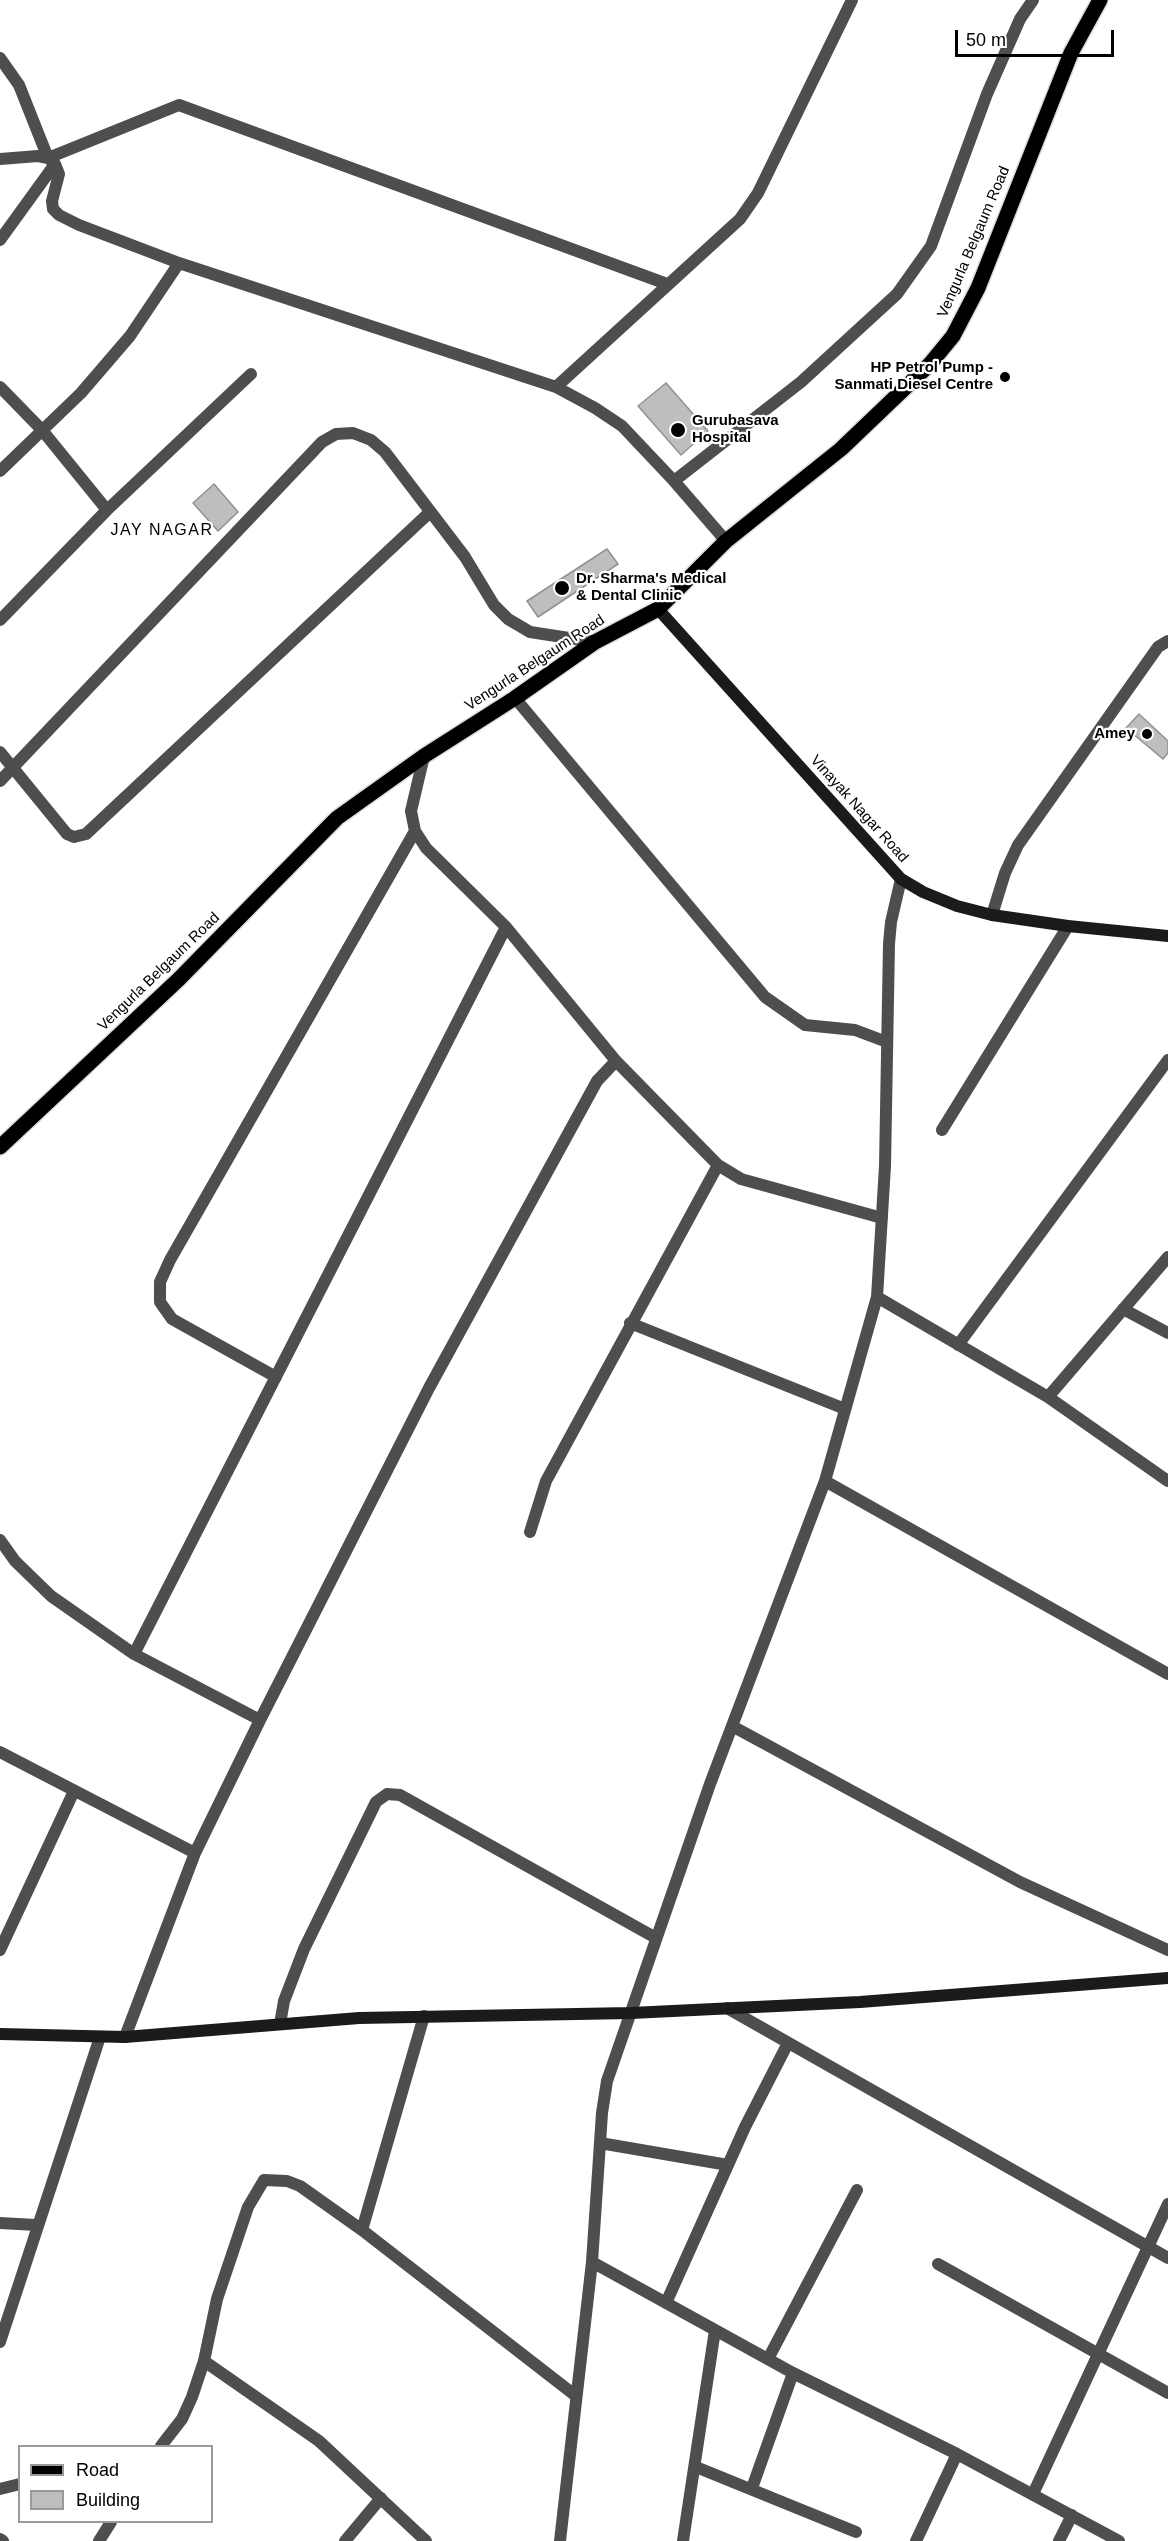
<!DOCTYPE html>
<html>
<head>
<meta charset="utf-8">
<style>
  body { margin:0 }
  #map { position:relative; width:1168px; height:2541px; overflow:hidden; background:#fff; font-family:Arial,sans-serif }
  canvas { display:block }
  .legend { position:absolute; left:18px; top:2445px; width:195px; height:78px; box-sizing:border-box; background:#fff; border:2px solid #999; margin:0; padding:8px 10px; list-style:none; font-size:18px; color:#000 }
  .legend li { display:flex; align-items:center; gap:12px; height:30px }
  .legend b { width:30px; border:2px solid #999 }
  .scale { position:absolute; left:955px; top:30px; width:159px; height:27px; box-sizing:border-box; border:3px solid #000; border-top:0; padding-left:8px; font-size:18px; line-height:21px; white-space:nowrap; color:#000; -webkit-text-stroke:4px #fff; paint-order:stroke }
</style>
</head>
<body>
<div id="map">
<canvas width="1168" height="2541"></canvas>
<ul class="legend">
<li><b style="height:8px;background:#000"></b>Road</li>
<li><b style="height:16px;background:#bebebe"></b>Building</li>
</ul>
<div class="scale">50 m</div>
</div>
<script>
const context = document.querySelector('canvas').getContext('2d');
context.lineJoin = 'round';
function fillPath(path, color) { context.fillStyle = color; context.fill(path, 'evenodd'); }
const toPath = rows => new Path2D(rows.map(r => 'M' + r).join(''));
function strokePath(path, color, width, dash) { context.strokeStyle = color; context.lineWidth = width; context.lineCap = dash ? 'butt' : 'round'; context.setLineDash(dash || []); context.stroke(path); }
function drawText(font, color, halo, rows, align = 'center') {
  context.font = font + ' Arial,sans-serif'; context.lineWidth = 4.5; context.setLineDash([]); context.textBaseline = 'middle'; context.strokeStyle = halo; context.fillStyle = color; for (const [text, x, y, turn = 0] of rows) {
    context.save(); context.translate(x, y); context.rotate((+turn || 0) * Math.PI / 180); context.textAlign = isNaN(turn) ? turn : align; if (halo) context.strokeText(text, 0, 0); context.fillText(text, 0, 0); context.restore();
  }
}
const building = toPath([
  [666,383,708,431,681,455,638,406,666,383],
  [214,484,238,512,218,531,193,503,214,484],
  [607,549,618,564,538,617,527,601,607,549],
  [1139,714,1168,741,1168,753,1163,759,1126,728,1139,714]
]);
fillPath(building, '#bebebe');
strokePath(building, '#929292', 1.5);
const primary = toPath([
  [0,1147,179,979,337,818,424,756,515,698,595,642,658,609,726,541,841,449,930,364,953,336,978,288,1071,53,1100,0]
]);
strokePath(primary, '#dbdbdb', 18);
strokePath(toPath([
  [0,58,19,85,48,158,179,105,667,284],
  [0,159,38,156,48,158,55,164,59,174,52,201,53,209,59,215,79,225,179,263],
  [0,240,55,164],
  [0,387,42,430,107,510],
  [556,387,740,219,758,193,852,0],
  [0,471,81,393,130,336,179,263,556,387,595,408,622,426,674,481,726,541],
  [674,481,801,382,897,294,931,246,987,94,1020,19,1033,0],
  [0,620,107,510,251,374],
  [515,698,765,997,805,1025,855,1030,887,1042],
  [0,752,67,834,74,837,86,834,429,513],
  [424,756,411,811,415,831,426,848,506,927,616,1061,718,1165,741,1179,882,1218],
  [0,781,322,442,336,434,353,433,371,440,385,452,465,557,494,605,508,619,530,632,595,642],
  [992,915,1005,873,1018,845,1158,647,1168,641],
  [942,1130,1068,926],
  [877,1297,1048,1397,1168,1481],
  [1123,1309,1168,1333],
  [630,1323,845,1409],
  [958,1345,1168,1060],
  [276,1377,172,1319,160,1302,160,1282,170,1260,415,831],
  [1048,1397,1168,1257],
  [825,1481,1168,1674],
  [530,1532,546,1481,718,1165],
  [0,1540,15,1561,51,1596,134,1654,260,1720],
  [134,1654,506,927],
  [732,1726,1020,1882,1168,1950],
  [0,1752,195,1853],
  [0,1950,74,1791],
  [727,2008,1168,2258],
  [280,2024,284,2001,304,1949,376,1802,387,1794,400,1795,656,1938],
  [125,2037,195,1853,260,1720,429,1388,597,1081,616,1061],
  [600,2143,728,2165],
  [0,2223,36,2225],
  [362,2230,424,2016],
  [592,2262,793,2373,957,2454,1119,2541],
  [938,2264,1168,2393],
  [666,2303,745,2127,788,2043],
  [0,2342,100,2037],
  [768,2359,857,2190],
  [204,2361,319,2441,426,2541],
  [161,2446,182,2419,192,2397,204,2361,217,2299,248,2207,264,2180,287,2181,300,2186,362,2230,576,2396],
  [696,2467,856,2532],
  [752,2488,793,2373],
  [0,2489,20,2484],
  [1033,2494,1168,2204],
  [0,2539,3,2541],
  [99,2541,111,2522],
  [345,2541,381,2498],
  [560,2541,592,2262,602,2113,607,2081,710,1784,825,1481,877,1297,885,1166,889,944,891,922,901,879],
  [683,2541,715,2330],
  [916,2541,957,2454],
  [1059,2541,1072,2515]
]), '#4e4e4e', 12);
strokePath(toPath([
  [658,609,901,879,923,892,957,906,992,915,1068,926,1168,936],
  [0,2034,125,2037,359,2018,631,2013,860,2002,1168,1978]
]), '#1b1b1b', 12);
strokePath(primary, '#000', 15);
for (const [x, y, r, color] of [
  [1005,377,6,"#000"],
  [678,430,8,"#000"],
  [562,588,8,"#000"],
  [1147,734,6,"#000"]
]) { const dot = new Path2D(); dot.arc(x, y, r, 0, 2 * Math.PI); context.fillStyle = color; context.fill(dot); strokePath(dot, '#fff', 2); }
drawText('15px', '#000', '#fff', [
  ["Vengurla Belgaum Road",974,242,-67],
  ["Vengurla Belgaum Road",535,663,-33],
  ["Vinayak Nagar Road",859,809,48],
  ["Vengurla Belgaum Road",159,972,-44]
]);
drawText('bold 15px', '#000', '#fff', [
  ["HP Petrol Pump -",993,368],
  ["Sanmati Diesel Centre",993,385],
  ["Gurubasava",692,421,"left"],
  ["Hospital",692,438,"left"],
  ["Dr. Sharma's Medical",576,579,"left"],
  ["& Dental Clinic",576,596,"left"],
  ["Amey",1135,734]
], 'right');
context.letterSpacing = '1.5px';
drawText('16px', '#000', '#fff', [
  ["JAY NAGAR",162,531]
]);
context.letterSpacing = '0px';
</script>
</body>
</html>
